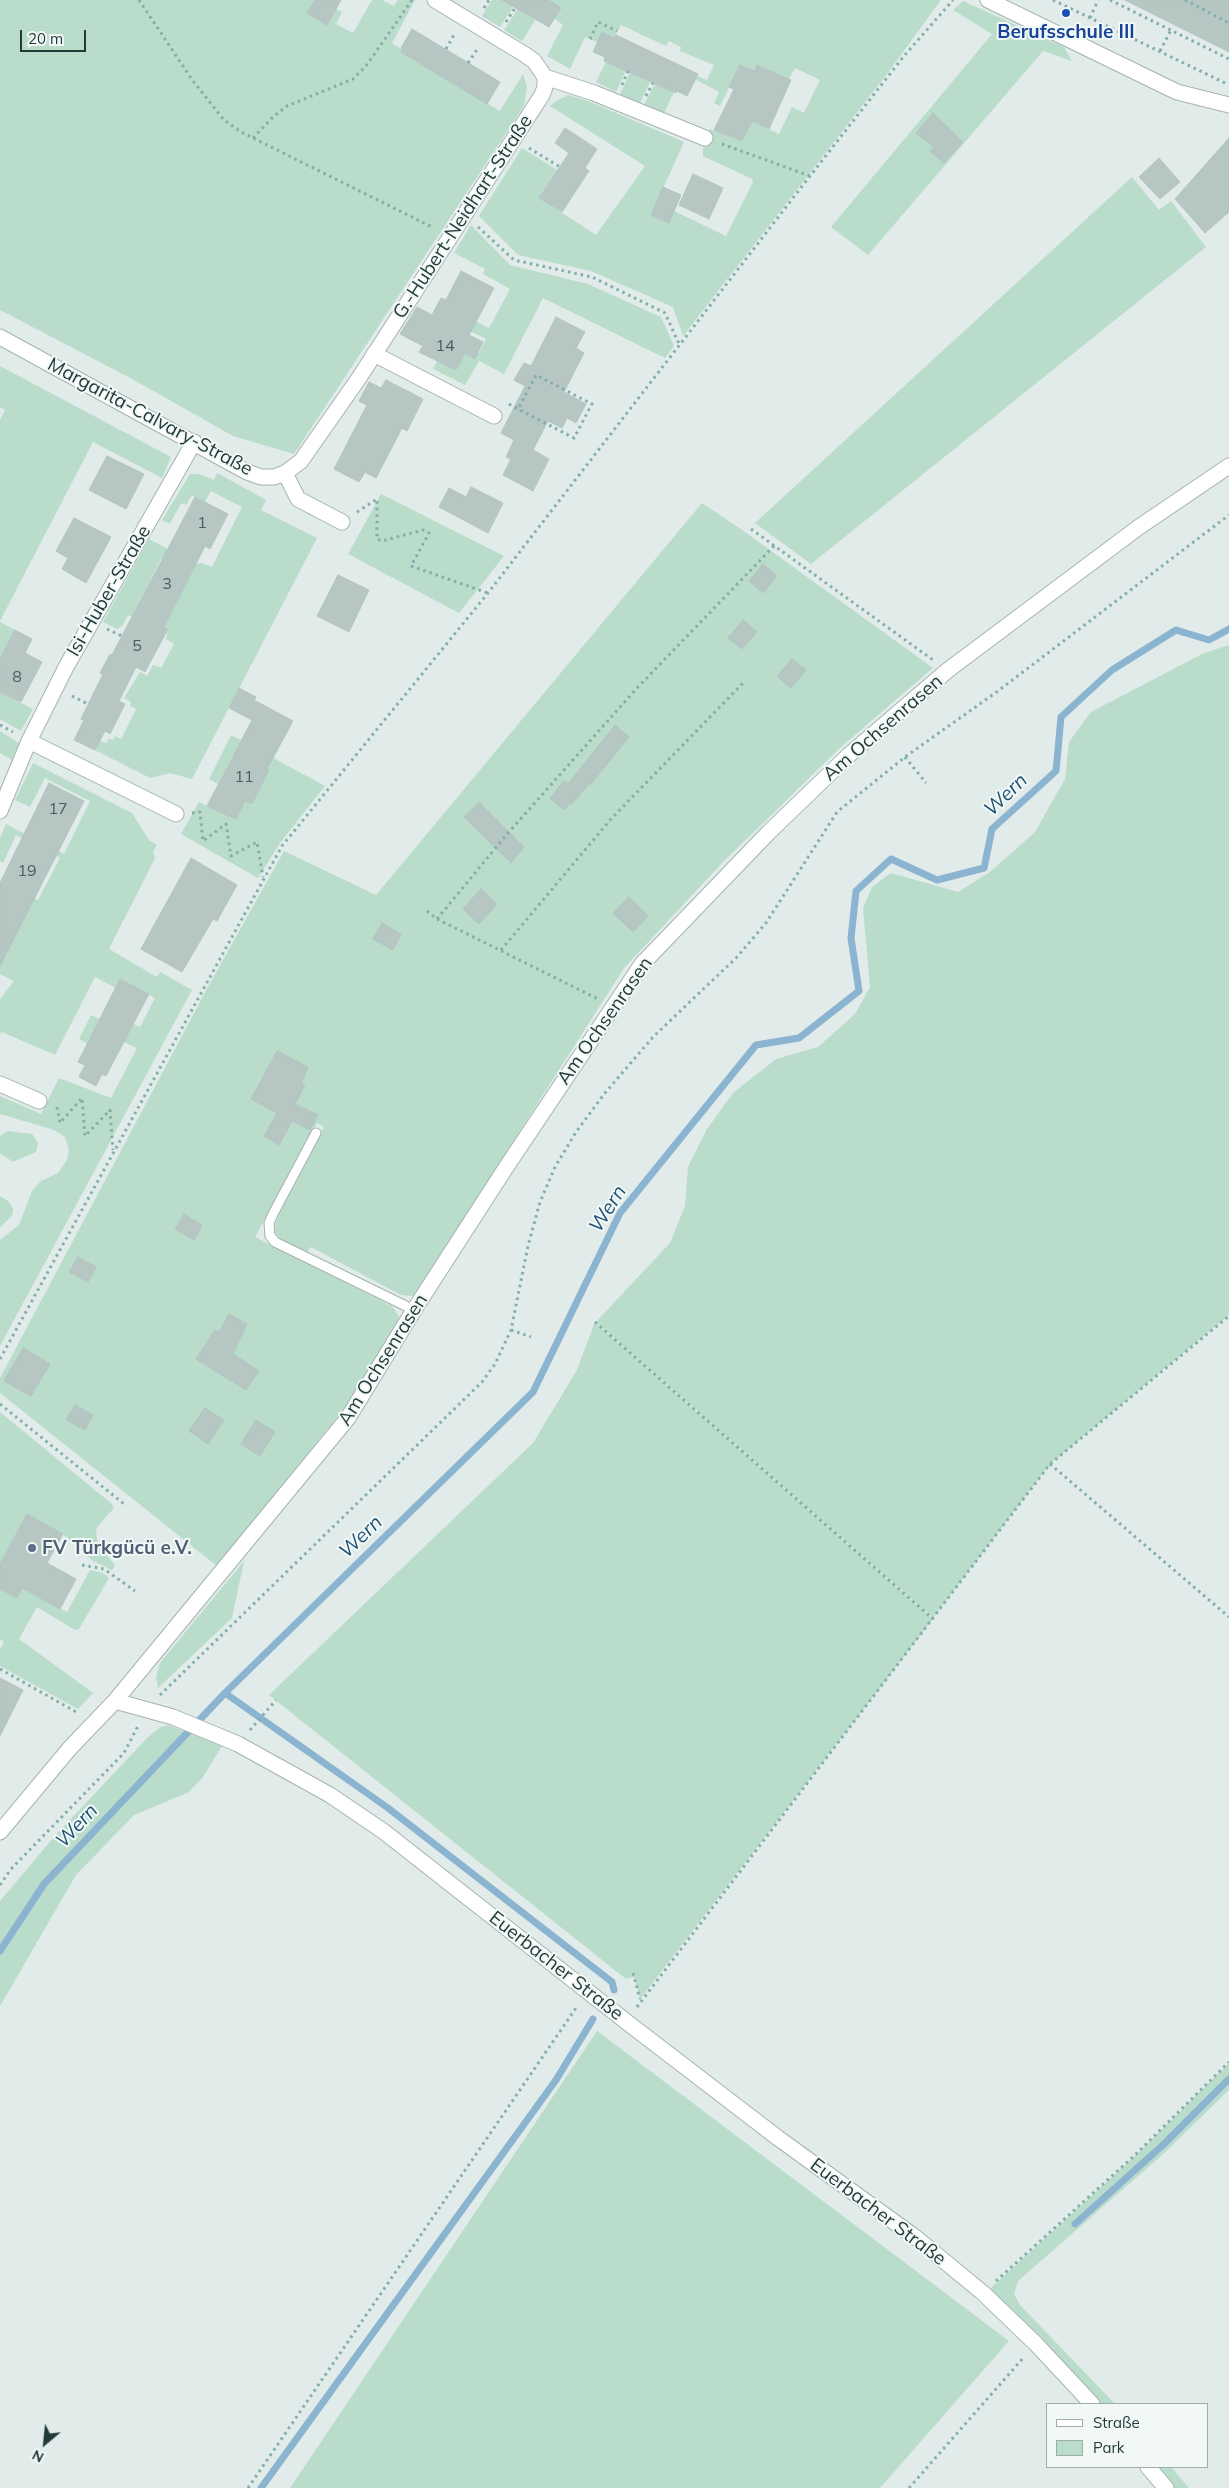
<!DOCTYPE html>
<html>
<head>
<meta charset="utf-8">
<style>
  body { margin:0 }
  #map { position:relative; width:1229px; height:2488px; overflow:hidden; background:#e1ebe9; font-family:Mulish,sans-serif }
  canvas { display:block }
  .legend { position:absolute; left:1046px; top:2403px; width:162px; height:65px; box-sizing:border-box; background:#f1f8f6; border:1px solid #9eacab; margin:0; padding:6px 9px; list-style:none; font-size:15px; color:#223b3a }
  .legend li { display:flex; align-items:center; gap:10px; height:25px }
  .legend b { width:25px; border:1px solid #9eacab }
  .north { position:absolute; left:20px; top:2418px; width:50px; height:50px; -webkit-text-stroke:4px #f1f8f6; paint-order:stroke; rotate:208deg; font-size:14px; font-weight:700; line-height:20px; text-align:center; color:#223b3a }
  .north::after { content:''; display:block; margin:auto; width:18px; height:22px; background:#223b3a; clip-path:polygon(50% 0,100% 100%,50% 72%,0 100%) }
  .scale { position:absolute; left:20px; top:30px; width:66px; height:22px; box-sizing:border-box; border:2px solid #223b3a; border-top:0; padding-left:6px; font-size:15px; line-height:18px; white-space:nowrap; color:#223b3a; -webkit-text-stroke:4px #f1f8f6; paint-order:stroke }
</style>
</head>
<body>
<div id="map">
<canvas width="1229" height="2488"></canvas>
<ul class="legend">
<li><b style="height:6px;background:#fff"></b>Straße</li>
<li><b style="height:14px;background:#badccb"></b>Park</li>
</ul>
<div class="north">N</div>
<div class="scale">20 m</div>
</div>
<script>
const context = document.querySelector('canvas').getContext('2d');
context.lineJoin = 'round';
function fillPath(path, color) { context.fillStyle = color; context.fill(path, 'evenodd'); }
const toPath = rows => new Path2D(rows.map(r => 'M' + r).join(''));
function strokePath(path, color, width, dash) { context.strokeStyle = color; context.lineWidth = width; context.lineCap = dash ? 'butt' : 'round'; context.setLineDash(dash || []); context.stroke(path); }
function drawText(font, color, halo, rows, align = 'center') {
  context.font = font + ' Mulish,sans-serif'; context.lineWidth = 4; context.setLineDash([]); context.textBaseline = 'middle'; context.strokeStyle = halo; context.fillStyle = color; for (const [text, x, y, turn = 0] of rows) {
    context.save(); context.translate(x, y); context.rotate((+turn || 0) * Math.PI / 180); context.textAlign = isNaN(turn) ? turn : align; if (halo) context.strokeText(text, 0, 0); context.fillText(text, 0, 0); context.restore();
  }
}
fillPath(toPath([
  [0,0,315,0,308,14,327,24,336,9,342,12,336,24,353,33,372,0,382,0,394,6,398,0,415,0,392,43,410,54,409,57,500,111,523,74,527,87,524,106,294,454,233,436,134,380,0,310],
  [492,0,503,0,513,7,500,27,482,16],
  [551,0,941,0,890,70,683,336,673,307,591,271,518,255,479,216,522,148,557,170,539,198,596,235,645,166,550,106,555,102,568,95,588,101,684,142,651,215,674,211,726,236,753,182,752,179,703,156,703,148,710,129,742,141,752,121,779,134,792,107,804,113,820,80,795,68,789,79,758,65,755,71,740,65,720,106,714,103,719,92,695,79,697,76,707,80,714,65,680,51,681,47,669,41,666,46,621,25,614,38,602,32,597,42,585,37,570,69,547,56,563,25,554,18],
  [963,1,1064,47,1072,61,1043,51,868,255,831,227,992,34,953,10],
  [518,9,535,20,522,41,504,30],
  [606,62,626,70,616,92,596,82],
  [630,73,650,82,640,103,620,94],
  [655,84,674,92,664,113,644,105],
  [1132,177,1159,210,1171,201,1206,247,811,564,755,523],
  [471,225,510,265,588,284,661,317,674,346,665,358,543,298,504,374,479,361,465,385,433,369,437,361,456,370,468,347,479,353,486,339,433,313,436,307,457,318,460,313,489,328,510,289,483,274,485,269,454,253],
  [0,366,171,457,162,478,93,442,0,621,0,420,5,410,0,407],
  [217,473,266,500,261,510,317,538,192,779,170,773,150,778,95,750,100,741,106,743,109,738,113,740,115,736,121,739,136,709,130,706,131,702,124,698,140,672,147,676,153,665,161,668,174,644,166,639,168,628,160,624,191,574,161,559,132,617,128,615,122,626,117,629,103,622,149,539,196,564,202,563,212,567,242,507,211,491,205,502,192,495,186,505,181,503,170,524,162,520,190,474,199,474,214,480],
  [381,494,504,556,459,613,348,554],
  [702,503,745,532,933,668,841,747,724,861,624,968,416,1294,412,1296,401,1295,311,1247,307,1252,281,1240,276,1234,274,1228,280,1211,324,1127,317,1123,255,1237,392,1306,399,1317,398,1324,346,1406,217,1566,0,1393,0,1378,209,985,284,851,376,895],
  [0,622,15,630,0,659],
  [1229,645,1229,1315,1050,1464,933,1618,596,1322,670,1243,685,1206,688,1167,707,1129,733,1093,776,1059,818,1047,855,1014,870,987,863,908,872,887,891,873,958,892,990,872,1035,832,1065,779,1069,742,1091,712,1204,653],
  [0,692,33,709,21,731,0,719],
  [0,731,19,743,12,760,0,753],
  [231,735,325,786,280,843,258,878,181,834,199,802,236,821,245,801,252,804,269,770,234,753,218,784,209,779],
  [33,763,132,813,149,840,157,845,153,852,155,858,109,949,157,977,160,972,192,990,0,1346,0,1240,19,1225,32,1191,41,1181,58,1173,67,1160,69,1150,65,1137,54,1130,0,1114,0,1096,41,1114,59,1078,111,1098,137,1048,124,1042,88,1044,79,1039,91,1015,129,1033,134,1024,140,1027,155,998,121,979,116,988,95,977,55,1055,2,1032,0,1034,0,999,14,981,0,974,0,956,27,895,38,900,60,858,16,835,3,863,0,861,0,838,6,824,64,854,90,801,45,778,30,807,15,800],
  [7,1131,32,1134,38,1143,36,1152,13,1162,0,1153,0,1136],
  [0,1196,8,1201,13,1208,12,1216,0,1227],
  [595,1322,933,1619,640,1999,634,1977,626,1979,269,1695,533,1443,577,1370],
  [0,1412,112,1504,114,1508,97,1527,96,1533,98,1545,115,1565,112,1570,93,1561,63,1534,27,1514,0,1564],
  [244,1561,232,1618,158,1688,156,1677,160,1663],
  [90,1570,103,1573,109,1578,79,1629,75,1630,37,1607,19,1639,93,1693,78,1709,0,1666,0,1649,4,1642,0,1639,0,1589,17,1598,22,1588,67,1612],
  [168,1725,222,1746,203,1777,189,1792,134,1815,76,1875,0,2006,0,1901,53,1838,148,1737,161,1727],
  [597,2031,1009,2341,880,2488,290,2488],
  [1229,2063,1229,2090,1161,2156,1018,2281,1014,2294,1020,2305,1115,2404,1093,2404,984,2294,1135,2156],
  [1149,2467,1171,2467,1189,2488,1167,2488]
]), '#badccb');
strokePath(toPath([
  [225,1693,388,1808,612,1982,614,1990],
  [0,1951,44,1884,225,1693,533,1392,620,1213,756,1045,799,1038,859,991,851,938,856,891,891,859,937,880,984,868,992,829,1056,771,1061,717,1112,670,1176,630,1209,640,1229,629],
  [1075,2224,1164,2144,1229,2079],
  [261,2488,556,2080,593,2019]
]), '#8ab4cf', 7);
const building = toPath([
  [315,0,341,0,327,25,307,13,315,0],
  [502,0,549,0,561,8,549,27,502,0],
  [1125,0,1229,0,1229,52,1125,0],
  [412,29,500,82,487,104,401,52,403,49,401,48,412,29],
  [602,32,614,38,616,35,698,74,687,96,677,91,676,93,604,61,605,57,593,52,602,32],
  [740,65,755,71,757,65,791,80,769,129,752,121,742,141,714,130,734,89,729,87,740,65],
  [933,113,963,142,944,163,930,151,934,147,916,133,933,113],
  [565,128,597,149,585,168,589,171,562,212,539,198,569,153,555,143,565,128],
  [1229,138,1229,212,1205,233,1175,199,1229,138],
  [1159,158,1180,182,1160,199,1139,177,1159,158],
  [693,174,723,188,709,219,679,205,693,174],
  [663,187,681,195,669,223,651,215,663,187],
  [461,271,494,288,469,335,483,342,475,359,465,353,456,370,419,352,423,346,400,334,417,307,432,315,441,298,446,300,461,271],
  [556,317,585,332,576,348,584,353,564,392,586,404,576,423,567,418,562,428,548,421,533,450,549,459,533,491,503,475,511,459,506,457,514,440,501,433,525,386,514,380,524,363,531,366,556,317],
  [386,380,423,399,407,431,402,428,376,478,365,472,359,482,334,469,367,405,359,401,369,382,381,388,386,380],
  [107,456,144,474,126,509,89,490,107,456],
  [471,487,503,503,488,533,439,507,449,488,466,497,471,487],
  [195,497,228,514,210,549,205,546,164,627,168,629,145,672,136,667,119,701,125,704,110,734,105,731,95,750,74,740,84,720,81,719,103,674,100,673,110,654,112,655,195,497],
  [74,518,111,537,86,583,62,569,68,558,56,551,74,518],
  [763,564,777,576,763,593,749,581,763,564],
  [338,575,369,590,349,632,317,616,338,575],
  [743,620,757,632,742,649,728,638,743,620],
  [15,630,32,639,25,653,42,662,21,702,0,692,0,659,15,630],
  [792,659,806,670,791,688,777,676,792,659],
  [239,688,256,697,254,700,293,721,267,769,269,770,252,804,245,801,236,820,207,806,252,720,229,708,239,688],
  [615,725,629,737,590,785,589,784,572,804,570,803,564,810,550,798,564,781,568,784,615,725],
  [49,783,84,801,0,966,0,883,49,783],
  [479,802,524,847,511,863,464,817,479,802],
  [191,858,237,885,217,921,213,919,182,972,141,949,191,858],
  [481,889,497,904,479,924,463,909,481,889],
  [629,897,648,916,633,932,613,913,629,897],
  [382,923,401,934,393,950,373,939,382,923],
  [120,979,149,994,106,1076,102,1074,96,1086,79,1077,85,1065,78,1062,120,979],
  [277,1051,308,1067,301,1084,305,1085,295,1104,318,1115,310,1130,292,1121,279,1145,264,1136,277,1113,251,1099,277,1051],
  [184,1214,202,1225,194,1240,175,1229,184,1214],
  [78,1257,96,1267,88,1282,69,1272,78,1257],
  [229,1314,247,1324,233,1354,259,1371,246,1390,196,1359,215,1330,219,1332,229,1314],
  [23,1348,50,1364,31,1396,4,1381,23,1348],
  [75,1405,93,1415,85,1430,66,1420,75,1405],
  [205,1408,224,1420,208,1444,189,1431,205,1408],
  [256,1420,275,1432,260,1456,241,1444,256,1420],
  [27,1514,63,1534,47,1563,76,1579,60,1609,22,1588,17,1598,0,1589,0,1564,27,1514],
  [0,1678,23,1690,0,1736,0,1678]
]);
fillPath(building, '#b6c6c3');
strokePath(building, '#b3c5c1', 1);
const service = toPath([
  [316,1133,273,1214,269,1223,270,1236,275,1242,414,1310]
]);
const minor = toPath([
  [435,0,524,54,534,61,545,77,594,93,705,138],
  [988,0,1177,92,1229,105],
  [0,337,247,472,261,477,274,477,285,473,301,461,359,378,542,95,545,87,545,77],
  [374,354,494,416],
  [285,473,298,499,342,522],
  [29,741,176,814],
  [0,811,29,741,66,667,194,442],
  [0,1084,39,1101],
  [115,1701,348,1418,414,1310,505,1169,642,964,769,832,849,755,948,670,1139,527,1229,466],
  [0,1832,70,1748,115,1701,173,1717,238,1744,330,1795,383,1831,628,2023,778,2138,915,2237,983,2293,1036,2344,1092,2404],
  [1148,2467,1166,2488]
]);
strokePath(service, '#a4b3b1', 11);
strokePath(minor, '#a4b3b1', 17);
strokePath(toPath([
  [139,0,193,81,224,120,241,132,434,228],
  [1053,0,1225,83],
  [1110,0,1229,59],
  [1185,0,1229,23],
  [484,8,489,0],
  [1090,18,1098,0],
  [506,22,515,8],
  [590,39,598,22,617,31],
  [446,49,455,33],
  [1160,51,1171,30],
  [468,63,478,48],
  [622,85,628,71],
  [646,96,653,83],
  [253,138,273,117,287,106,353,79,366,66,412,0],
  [722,144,810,176],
  [529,148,560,167],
  [478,227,514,260,592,277,665,313,680,346],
  [509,404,518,409,574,438,592,404,536,375,518,409],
  [357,512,377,499,377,539,382,541,423,530,429,533,411,566,488,593],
  [751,529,933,660],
  [107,629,122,636],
  [72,696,88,704],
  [0,725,13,732],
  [905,757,926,783],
  [192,813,200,812,203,841,226,824,231,856,257,842,263,877],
  [427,911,437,919,598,999],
  [437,919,508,833,638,687,774,546],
  [501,950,611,819,744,682],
  [57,1107,60,1123,82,1098,85,1136,110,1110,113,1150],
  [595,1322,933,1619],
  [511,1330,531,1337],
  [0,1359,282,846,488,593,810,176,904,56,953,0],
  [0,1404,124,1504],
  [1050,1464,1229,1617],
  [82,1565,104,1569,135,1591],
  [0,1669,78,1713],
  [160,1695,482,1382,495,1364,511,1330,528,1246,540,1202,555,1167,576,1132,605,1093,653,1037,737,957,766,923,837,812,905,757,998,691,1229,515],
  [250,1730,276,1700],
  [0,1885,11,1869,124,1753,138,1726],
  [633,1973,640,1999],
  [637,2007,1050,1464,1229,1316],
  [996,2281,1134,2156,1229,2062],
  [248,2488,578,2005],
  [909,2488,1024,2357]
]), '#82aeaa', 3, [2.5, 4]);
strokePath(service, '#fff', 9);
strokePath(minor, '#fff', 15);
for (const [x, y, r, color] of [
  [1066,13,5,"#1a4fb4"],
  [32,1548,5,"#5c6f8a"]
]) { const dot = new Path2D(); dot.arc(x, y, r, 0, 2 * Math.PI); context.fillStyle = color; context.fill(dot); strokePath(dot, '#f1f8f6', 2); }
drawText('16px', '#475e5c', null, [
  ["14",445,346],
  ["1",202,523],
  ["3",167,584],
  ["5",137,646],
  ["8",17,677],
  ["11",244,777],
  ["17",58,809],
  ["19",27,871]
]);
drawText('bold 19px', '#164399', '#f1f8f6', [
  ["Berufsschule III",1066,32]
]);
drawText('19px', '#223b3a', '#f1f8f6', [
  ["G.-Hubert-Neidhart-Straße",463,217,-57],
  ["Margarita-Calvary-Straße",150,417,28],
  ["Isi-Huber-Straße",109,591,-60],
  ["Am Ochsenrasen",883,728,-41],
  ["Am Ochsenrasen",605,1021,-55],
  ["Am Ochsenrasen",383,1360,-58],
  ["Euerbacher Straße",556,1966,38],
  ["Euerbacher Straße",878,2212,37]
]);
drawText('bold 19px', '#4e5e75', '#f1f8f6', [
  ["FV Türkgücü e.V.",42,1548]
], 'left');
drawText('italic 20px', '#1d5276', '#f1f8f6', [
  ["Wern",1006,795,-44],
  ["Wern",608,1209,-58],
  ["Wern",361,1537,-44],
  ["Wern",77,1826,-47]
]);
</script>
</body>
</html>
